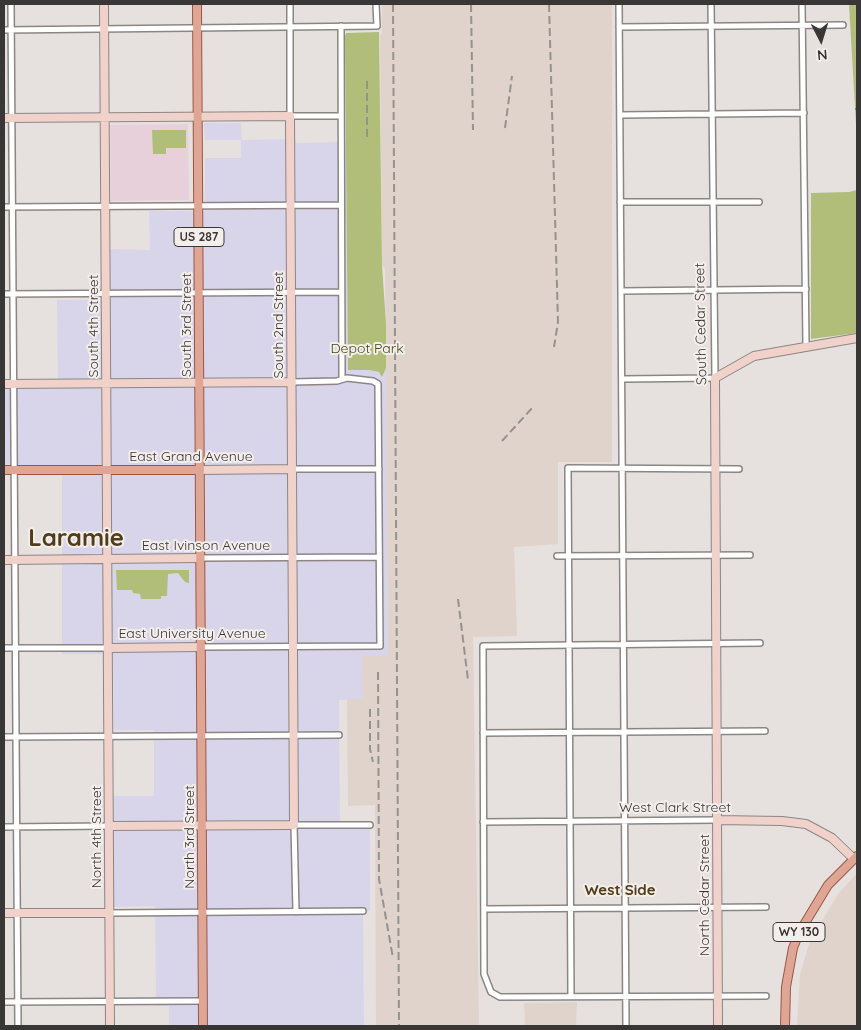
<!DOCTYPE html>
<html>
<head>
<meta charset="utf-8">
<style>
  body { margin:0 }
  #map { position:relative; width:861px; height:1030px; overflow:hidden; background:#e6e1de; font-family:Quicksand,sans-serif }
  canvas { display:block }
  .frame { position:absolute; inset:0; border:5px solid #393736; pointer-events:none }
  .north { position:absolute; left:796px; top:15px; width:50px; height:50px; -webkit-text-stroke:4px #f3eeeb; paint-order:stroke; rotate:175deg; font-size:14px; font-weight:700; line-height:20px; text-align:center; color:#393736 }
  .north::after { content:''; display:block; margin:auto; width:18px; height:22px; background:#393736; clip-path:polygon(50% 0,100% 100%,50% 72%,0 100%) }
</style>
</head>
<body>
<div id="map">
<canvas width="861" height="1030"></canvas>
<div class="frame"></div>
<div class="north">N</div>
</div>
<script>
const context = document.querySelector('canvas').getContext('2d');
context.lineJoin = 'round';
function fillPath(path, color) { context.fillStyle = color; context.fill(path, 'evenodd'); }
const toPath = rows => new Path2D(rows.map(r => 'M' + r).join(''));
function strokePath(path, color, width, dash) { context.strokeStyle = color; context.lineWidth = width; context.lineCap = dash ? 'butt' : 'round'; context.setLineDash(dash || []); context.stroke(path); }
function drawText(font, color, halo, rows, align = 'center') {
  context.font = font + ' Quicksand,sans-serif'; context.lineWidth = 4; context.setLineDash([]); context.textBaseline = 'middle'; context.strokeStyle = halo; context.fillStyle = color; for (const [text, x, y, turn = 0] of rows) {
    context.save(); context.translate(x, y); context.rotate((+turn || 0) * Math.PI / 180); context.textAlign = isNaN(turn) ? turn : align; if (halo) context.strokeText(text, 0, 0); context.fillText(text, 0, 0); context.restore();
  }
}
fillPath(toPath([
  [204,123,241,123,242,140,295,139,296,143,347,142,348,369,369,370,379,372,382,377,386,368,388,656,363,699,339,700,340,824,370,825,370,911,363,912,364,1026,169,1026,169,1006,156,1006,155,906,104,907,104,818,114,818,114,796,154,796,154,730,114,730,113,654,62,654,62,465,4,465,4,389,58,389,57,300,110,300,110,249,150,250,149,211,205,211,205,158,241,158,241,140,205,140]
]), '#d8d5eb');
fillPath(toPath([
  [382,4,612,4,612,462,558,462,558,544,514,547,517,636,473,637,479,1026,376,1026,375,805,348,806,347,699,363,699,362,656,388,656,385,269,382,265,380,36,382,33],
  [857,873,857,1026,797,1026,800,974,810,941,838,894],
  [577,1002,576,1026,525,1026,524,1003]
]), '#dfd3cc');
fillPath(toPath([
  [188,124,189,200,111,201,110,125]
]), '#e8d0db');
fillPath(toPath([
  [849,4,857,4,857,142],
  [379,32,382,265,386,324,386,368,382,377,379,372,369,370,348,370,345,36,346,33],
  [152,130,186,130,186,148,166,148,166,154,153,154],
  [857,190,857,333,811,339,811,193,849,192],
  [116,570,189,570,189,583,185,582,178,573,168,574,167,596,161,596,161,599,141,599,140,594,133,593,132,590,117,590]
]), '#b1be7a');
strokePath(toPath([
  [856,109,857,109]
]), '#378090', 2);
const street = toPath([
  [11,4,18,1026],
  [290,4,290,116,341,116],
  [619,4,626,1026],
  [802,4,806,345],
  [341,26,342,379],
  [619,27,843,25],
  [4,30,377,26,376,4],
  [620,115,804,113],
  [620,202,759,202],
  [4,207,341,205],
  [621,291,806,289],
  [4,294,341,292],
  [622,379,715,378,711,4],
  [292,469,379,469],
  [557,556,750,555],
  [201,558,379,557],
  [760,643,483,646,484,974,491,992,500,997,766,996],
  [201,647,380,646,378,384,373,381,347,378,337,381,292,382],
  [4,648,108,648],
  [483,733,765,731],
  [4,737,339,735],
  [483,822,717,820],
  [4,827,109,826],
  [484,909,766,907],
  [296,912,294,825,370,825],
  [110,913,363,911],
  [571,996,568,468,739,469],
  [4,1002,203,1001]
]);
const secondary = toPath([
  [104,4,110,1026],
  [4,118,290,116,294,825,109,826],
  [4,384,292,382],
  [200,470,292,469],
  [4,560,201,558],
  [108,648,201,647],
  [717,820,782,821,806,824,832,838,854,859],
  [4,913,110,913],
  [718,1026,715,378,754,356,857,338]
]);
const primary = toPath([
  [197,4,203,1026],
  [4,470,200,470],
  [785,1026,786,987,793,948,799,933,828,885,857,856]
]);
strokePath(street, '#8b8684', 8);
strokePath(secondary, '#8b8684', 10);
strokePath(primary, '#995846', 10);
strokePath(street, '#fff', 5);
strokePath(secondary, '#f0d2ca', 8);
strokePath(primary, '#e0a695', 8);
strokePath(toPath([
  [393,4,399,1026],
  [471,4,473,130],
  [549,4,558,322,554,347],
  [367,81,367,139],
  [505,128,512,76],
  [502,441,534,406],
  [458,599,468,680],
  [378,672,379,879,393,958],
  [370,709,370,749,373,762]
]), '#969290', 2, [8, 4]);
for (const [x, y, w] of [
  [199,237,50],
  [799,932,52]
]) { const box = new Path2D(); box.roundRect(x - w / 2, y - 9.5, w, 19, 4); context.fillStyle = '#f3eeeb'; context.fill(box); strokePath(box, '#393736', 1); }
drawText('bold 12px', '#393736', null, [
  ["US 287",199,237],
  ["WY 130",799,932]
]);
drawText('14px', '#393736', '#f3eeeb', [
  ["South Cedar Street",701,324,-91],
  ["South 3rd Street",187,325,-90],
  ["South 2nd Street",279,325,-90],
  ["South 4th Street",94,326,-90],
  ["East Grand Avenue",191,457],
  ["East Ivinson Avenue",206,546],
  ["East University Avenue",192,634],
  ["West Clark Street",675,808],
  ["North 4th Street",97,837,-90],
  ["North 3rd Street",190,837,-90],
  ["North Cedar Street",705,895,-90]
]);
drawText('14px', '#424a12', '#f3eeeb', [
  ["Depot Park",367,349]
]);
drawText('bold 15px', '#503d17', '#f3eeeb', [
  ["West Side",620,890]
]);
drawText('bold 24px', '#503d17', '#f3eeeb', [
  ["Laramie",76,539]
]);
</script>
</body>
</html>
